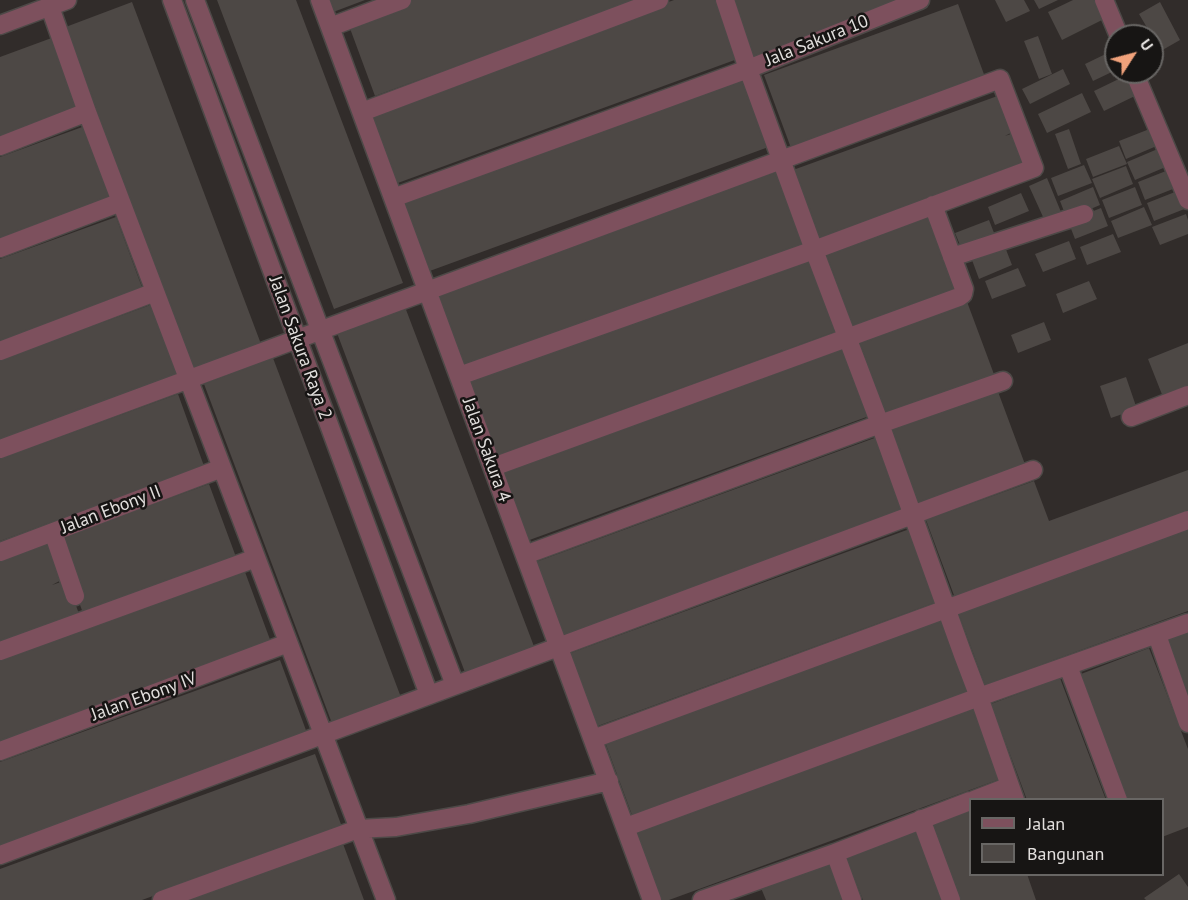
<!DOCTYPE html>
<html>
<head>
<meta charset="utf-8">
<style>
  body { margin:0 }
  #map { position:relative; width:1188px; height:900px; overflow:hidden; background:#312c2a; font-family:"PT Sans",sans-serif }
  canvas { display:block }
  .legend { position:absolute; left:969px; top:798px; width:195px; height:78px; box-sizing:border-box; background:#171514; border:2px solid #686664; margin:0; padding:8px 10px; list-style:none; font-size:18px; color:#e2dfdd }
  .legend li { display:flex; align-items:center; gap:12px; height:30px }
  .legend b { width:30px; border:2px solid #686664 }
  .north { position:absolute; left:1104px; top:24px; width:60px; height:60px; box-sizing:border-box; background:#171514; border:2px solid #686664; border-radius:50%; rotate:54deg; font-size:16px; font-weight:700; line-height:24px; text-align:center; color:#e2dfdd }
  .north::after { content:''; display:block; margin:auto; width:21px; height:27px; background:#f1a27b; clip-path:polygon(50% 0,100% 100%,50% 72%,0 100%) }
</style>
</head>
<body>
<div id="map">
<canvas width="1188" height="900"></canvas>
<ul class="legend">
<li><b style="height:8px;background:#7d505d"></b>Jalan</li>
<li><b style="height:16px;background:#4d4845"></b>Bangunan</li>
</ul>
<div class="north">U</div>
</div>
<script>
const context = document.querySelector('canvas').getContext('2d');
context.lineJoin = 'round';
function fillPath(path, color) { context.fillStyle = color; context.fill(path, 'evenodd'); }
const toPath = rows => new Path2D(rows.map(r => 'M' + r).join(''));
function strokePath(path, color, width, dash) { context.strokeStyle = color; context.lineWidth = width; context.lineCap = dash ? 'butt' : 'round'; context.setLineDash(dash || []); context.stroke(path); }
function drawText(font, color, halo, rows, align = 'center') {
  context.font = font + ' "PT Sans",sans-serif'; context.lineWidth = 5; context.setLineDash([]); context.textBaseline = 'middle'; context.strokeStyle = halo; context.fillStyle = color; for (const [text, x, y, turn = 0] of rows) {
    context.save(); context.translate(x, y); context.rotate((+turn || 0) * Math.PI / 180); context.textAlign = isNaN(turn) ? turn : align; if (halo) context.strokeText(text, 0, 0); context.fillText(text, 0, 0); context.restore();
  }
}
fillPath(toPath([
  [217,0,296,0,403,283,334,309],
  [323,0,365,0,328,14],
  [411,0,636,0,375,96,348,23],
  [674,0,722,0,743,57,395,184,369,112],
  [730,0,906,0,751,57],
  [995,0,1024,0,1030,11,1006,22],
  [1034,0,1058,0,1039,9],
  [1073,0,1097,0,1106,18,1062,40,1048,12],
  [132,2,261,344,192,370,63,28],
  [1160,2,1180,40,1159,52,1152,36,1139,14],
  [958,4,985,77,791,148,764,75],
  [57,36,84,109,0,140,0,57],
  [1038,36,1052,74,1039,79,1024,41],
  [1116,49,1116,70,1093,81,1085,64],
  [1063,69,1070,84,1030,104,1022,89],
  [747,72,774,145,427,272,400,199],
  [1127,75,1137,95,1104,111,1094,91],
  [1082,93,1091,112,1047,133,1038,114],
  [1003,94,1016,130,1005,136,1017,132,1030,166,820,243,793,170],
  [85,126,112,199,0,240,0,157],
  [1152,128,1159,145,1126,159,1119,141],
  [1069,129,1081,164,1068,169,1055,134],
  [1119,146,1127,164,1093,177,1086,159],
  [1160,148,1168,166,1135,180,1127,162],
  [1084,165,1092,183,1058,196,1051,178],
  [1126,166,1133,184,1100,198,1092,179],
  [1171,169,1178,187,1145,200,1138,182],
  [782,170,809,242,462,369,435,297],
  [1047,178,1061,212,1044,219,1029,186],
  [1093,187,1100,205,1067,219,1060,201],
  [1135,187,1142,205,1109,218,1102,200],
  [1180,190,1187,208,1154,221,1147,203],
  [1021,193,1029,211,995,225,988,207],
  [1144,207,1152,225,1118,238,1111,221],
  [1101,208,1108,226,1075,239,1068,221],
  [933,211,962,290,854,329,825,251],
  [1186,214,1188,220,1188,234,1160,245,1152,227],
  [116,217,143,290,0,342,0,259],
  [989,220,996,238,963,252,955,233],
  [1113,234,1121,252,1087,265,1080,247],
  [1069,241,1076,259,1043,272,1035,254],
  [1005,247,1012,265,979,279,972,260],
  [810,258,837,331,490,458,463,385],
  [1018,268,1026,286,992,299,985,281],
  [1089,281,1097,299,1063,313,1056,294],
  [966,299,995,377,887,416,858,338],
  [153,304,180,377,0,443,0,360],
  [405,307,535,649,466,675,337,333],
  [1044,322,1051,340,1018,353,1011,335],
  [845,342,872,415,524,542,497,469],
  [1188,343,1188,388,1163,397,1148,359],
  [273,358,402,700,333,726,204,384],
  [1126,377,1137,409,1111,418,1100,386],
  [997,389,1026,467,918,506,889,428],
  [178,394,204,466,0,541,0,459],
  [880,436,907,509,560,636,533,563],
  [1188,470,1188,513,955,598,926,520,1034,481,1049,521],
  [209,484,236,557,83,613,56,540],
  [915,527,942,600,595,727,568,654],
  [1188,528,1188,611,985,685,958,612],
  [53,541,65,578,52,585,67,580,79,614,0,643,0,560],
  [245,572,272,645,0,744,0,661],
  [943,619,970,690,960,695,632,815,605,742],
  [1188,630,1188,693,1167,637],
  [1149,648,1188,749,1188,827,1162,837,1162,800,1128,800,1081,674],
  [280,660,307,733,0,845,0,762],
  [1060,678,1086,747,1106,800,1027,800,1017,773,991,704],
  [976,705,1003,778,669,900,654,900,629,832],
  [315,754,342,827,142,900,0,900,0,869],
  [970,805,970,874,1027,874,1036,900,958,900,928,821],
  [914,828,941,900,863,900,845,854],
  [342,841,364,900,183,900],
  [830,862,844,900,766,900,761,888],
  [1179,874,1188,887,1188,900,1146,900,1144,898]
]), '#4d4845');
const minor = toPath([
  [172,0,429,695],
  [195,0,455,685],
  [320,0,652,900],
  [725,0,748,69,814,250,880,424,963,655,979,697,1015,800],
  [1104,0,1119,36],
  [50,7,87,112,386,900],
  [0,25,67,0],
  [330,27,402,0],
  [1134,72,1188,200],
  [362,112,659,0],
  [0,146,87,112],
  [393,198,748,69,920,0],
  [0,248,121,202],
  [952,257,1084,214],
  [0,351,155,292],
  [1131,417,1188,395],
  [0,449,1000,79,1034,168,814,250,459,376],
  [493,467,959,297,963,294,964,289,933,205],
  [53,532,75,596],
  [0,552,222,468],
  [525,555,880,424,1003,381],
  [1157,635,1188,723],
  [0,651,256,558],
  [1068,666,1118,800],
  [593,739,1188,520],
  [0,751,288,643],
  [974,800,1010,786],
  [921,819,951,900],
  [626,827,979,697,1188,623],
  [835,853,852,900],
  [0,855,1033,470],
  [162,900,358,829,396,827,469,814,609,781],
  [702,900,835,853,970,801]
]);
strokePath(minor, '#4d4947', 21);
strokePath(minor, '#7d505d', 18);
drawText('18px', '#e2dfdd', '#171514', [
  ["Jala Sakura 10",817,41,-22],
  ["Jalan Sakura Raya 2",300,348,70],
  ["Jalan Sakura 4",486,450,70],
  ["Jalan Ebony II",111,510,-21],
  ["Jalan Ebony IV",144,697,-20]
]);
</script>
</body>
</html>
